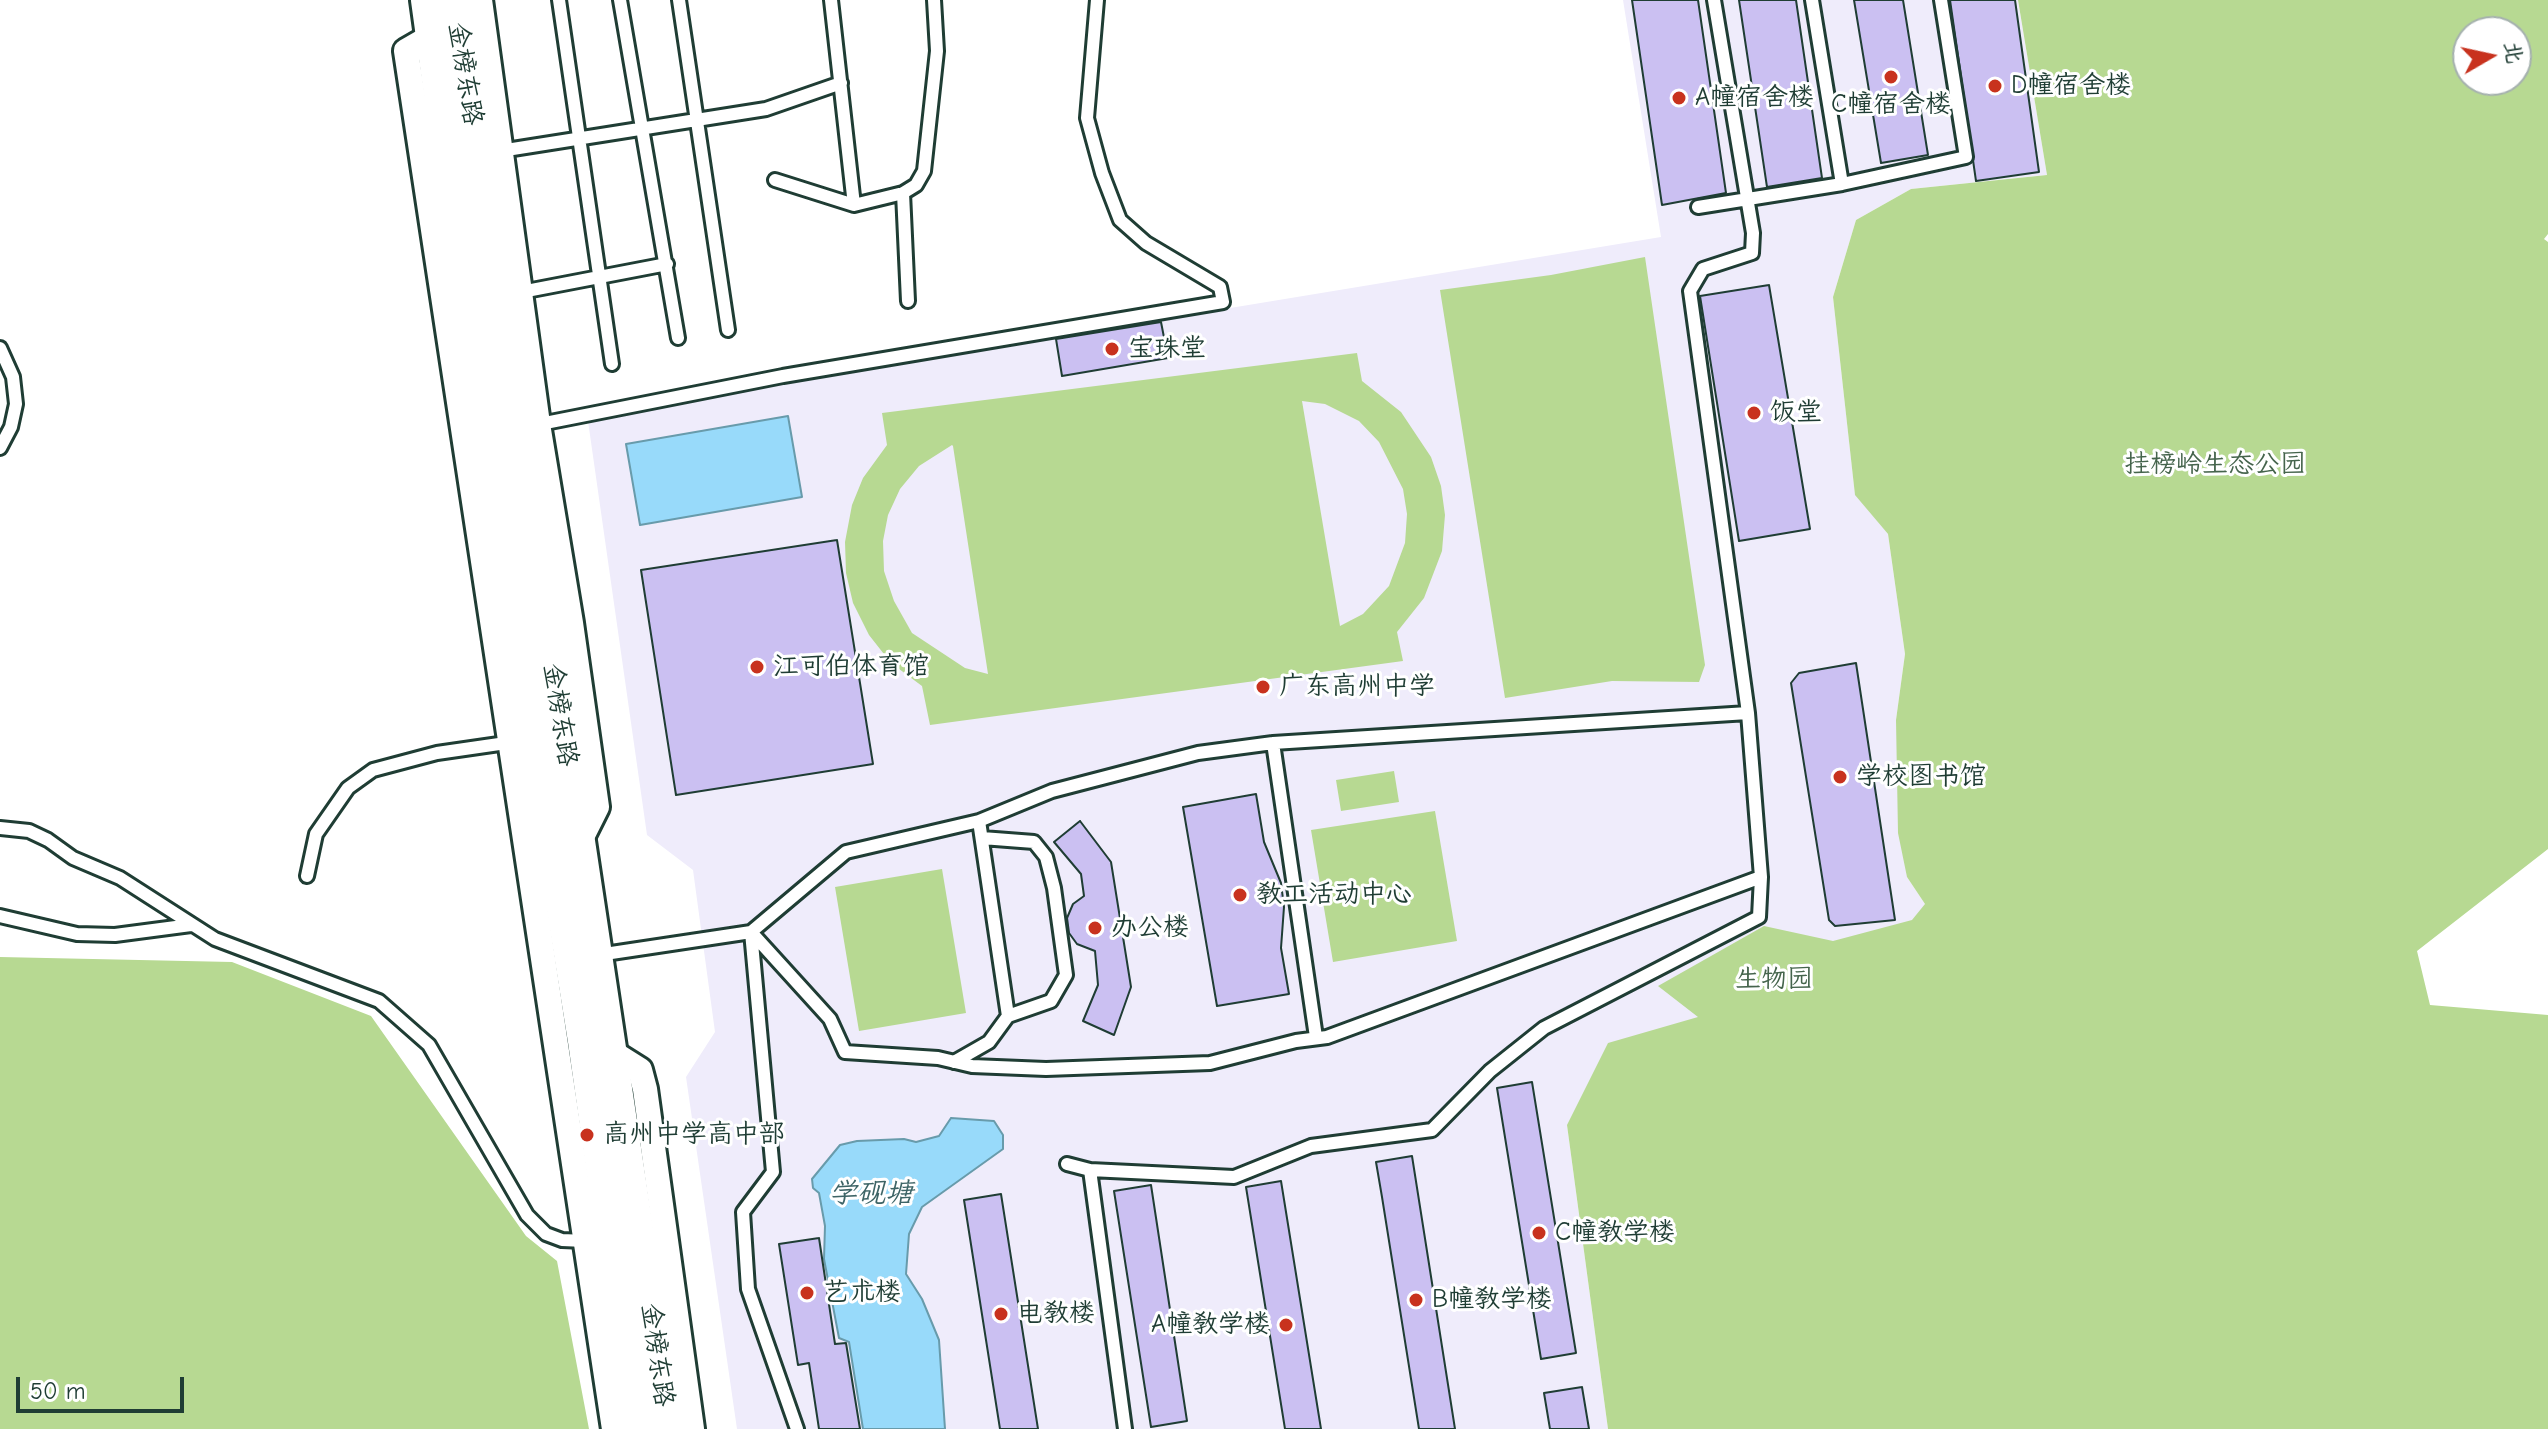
<!DOCTYPE html>
<html>
<head>
<meta charset="utf-8">
<style>
  body { margin:0 }
  #map { position:relative; width:2548px; height:1429px; overflow:hidden; background:#fff; font-family:"Comic Neue","LXGW WenKai TC",sans-serif }
  canvas { display:block }
  .north { position:absolute; left:2452px; top:16px; width:80px; height:80px; box-sizing:border-box; background:#fff; border:2px solid #a5b1ae; border-radius:50%; rotate:81deg; font-size:22px; font-weight:700; line-height:32px; text-align:center; color:#1f3d34 }
  .north::after { content:''; display:block; margin:auto; width:28px; height:36px; background:#c8321e; clip-path:polygon(50% 0,100% 100%,50% 72%,0 100%) }
  .scale { position:absolute; left:16px; top:1377px; width:168px; height:36px; box-sizing:border-box; border:4px solid #1f3d34; border-top:0; padding-left:10px; font-size:24px; line-height:28px; white-space:nowrap; color:#1f3d34; -webkit-text-stroke:6px #fff; paint-order:stroke }
</style>
</head>
<body>
<div id="map">
<canvas width="2548" height="1429"></canvas>
<div class="north">北</div>
<div class="scale">50 m</div>
</div>
<script>
const context = document.querySelector('canvas').getContext('2d');
context.lineJoin = 'round';
function fillPath(path, color) { context.fillStyle = color; context.fill(path, 'evenodd'); }
const toPath = rows => new Path2D(rows.map(r => 'M' + r).join(''));
function strokePath(path, color, width, dash) { context.strokeStyle = color; context.lineWidth = width; context.lineCap = dash ? 'butt' : 'round'; context.setLineDash(dash || []); context.stroke(path); }
function drawText(font, color, halo, rows, align = 'center') {
  context.font = font + ' "Comic Neue","LXGW WenKai TC",sans-serif'; context.lineWidth = 6; context.setLineDash([]); context.textBaseline = 'middle'; context.strokeStyle = halo; context.fillStyle = color; for (const [text, x, y, turn = 0] of rows) {
    context.save(); context.translate(x, y); context.rotate((+turn || 0) * Math.PI / 180); context.textAlign = isNaN(turn) ? turn : align; if (halo) context.strokeText(text, 0, 0); context.fillText(text, 0, 0); context.restore();
  }
}
fillPath(toPath([
  [1623,0,2018,0,2047,175,1911,189,1856,220,1833,297,1855,494,1888,534,1905,654,1896,720,1907,877,1925,904,1941,957,1567,1125,1608,1429,737,1429,686,1077,715,1032,693,870,647,835,587,414,1661,237]
]), '#efecfb');
fillPath(toPath([
  [2018,0,2548,0,2548,234,2544,239,2548,242,2548,849,2417,951,2430,1005,2548,1015,2548,1429,1608,1429,1567,1125,1608,1043,1698,1017,1658,986,1764,926,1833,941,1912,920,1925,904,1907,877,1898,833,1896,720,1905,654,1888,534,1855,495,1833,297,1856,220,1911,189,2047,175],
  [2468,32,2516,32,2516,80,2468,80],
  [1645,257,1705,665,1699,682,1612,681,1505,698,1440,290,1551,275],
  [1357,353,1362,381,1401,412,1431,457,1441,486,1445,515,1442,551,1424,598,1397,632,1403,661,930,725,922,686,891,663,869,635,853,603,846,573,845,542,852,505,863,478,887,445,882,413],
  [1302,401,1325,404,1359,421,1379,442,1403,489,1407,514,1405,543,1389,586,1363,614,1340,626],
  [952,445,953,446,988,674,965,668,912,633,894,601,884,571,883,541,888,515,900,489,919,466],
  [1394,771,1399,802,1341,811,1336,780],
  [1435,811,1457,941,1333,962,1311,830],
  [942,869,966,1013,859,1031,835,887],
  [0,957,232,962,371,1016,526,1236,557,1261,589,1429,0,1429]
]), '#b7d992');
const water = toPath([
  [788,416,802,497,640,525,626,444,788,416],
  [951,1118,994,1121,1003,1135,1003,1149,922,1207,909,1234,906,1274,922,1299,939,1340,945,1429,863,1429,849,1342,839,1338,824,1259,825,1226,819,1193,813,1188,812,1179,840,1145,857,1141,904,1139,916,1142,939,1136,951,1118]
]);
fillPath(water, '#98dafa');
strokePath(water, '#689bab', 2);
const building = toPath([
  [1632,0,1698,0,1726,193,1662,205,1632,0],
  [1739,0,1796,0,1822,178,1767,187,1739,0],
  [1854,0,1903,0,1928,155,1881,163,1854,0],
  [1950,0,2015,0,2039,172,1976,181,1950,0],
  [1769,285,1810,529,1739,541,1700,296,1769,285],
  [1161,322,1168,358,1062,376,1056,339,1161,322],
  [837,540,873,764,676,795,641,570,837,540],
  [1856,663,1895,920,1835,926,1829,920,1791,683,1799,673,1856,663],
  [1256,794,1264,842,1281,883,1284,907,1281,948,1289,994,1217,1006,1183,807,1256,794],
  [1080,821,1111,862,1131,987,1114,1035,1083,1021,1098,985,1095,951,1077,944,1069,933,1067,918,1073,904,1084,896,1081,874,1054,842,1080,821],
  [1532,1082,1576,1353,1541,1359,1497,1088,1532,1082],
  [1412,1156,1455,1429,1419,1429,1382,1197,1376,1162,1412,1156],
  [1281,1181,1321,1429,1285,1429,1246,1187,1281,1181],
  [1151,1185,1187,1421,1151,1427,1114,1191,1151,1185],
  [1001,1194,1038,1429,1000,1429,964,1200,1001,1194],
  [819,1238,835,1344,846,1343,860,1429,819,1429,809,1363,798,1365,779,1244,819,1238],
  [1582,1387,1589,1429,1550,1429,1544,1393,1582,1387]
]);
fillPath(building, '#cbc0f2');
strokePath(building, '#1f3d34', 2);
const service = toPath([
  [559,0,612,364],
  [620,0,678,338],
  [679,0,728,330],
  [831,0,854,205,903,193,916,185,924,171,937,51,934,0],
  [1812,0,1842,184],
  [500,151,766,109,841,83],
  [775,180,854,205],
  [903,193,908,301],
  [1698,207,1842,184,1966,157,1941,0],
  [516,293,667,264],
  [0,348,13,377,16,404,11,427,0,448],
  [535,425,783,376,1223,302,1220,287,1146,243,1120,220,1102,173,1087,118,1097,0],
  [1273,743,1316,1037],
  [0,828,29,831,48,840,73,858,120,878,215,939,379,1001,429,1045,527,1215,546,1234,562,1240,585,1241],
  [982,838,1034,842,1046,857,1054,888,1066,975,1051,1001,1008,1016],
  [307,876,316,834,348,788,373,770,437,753,513,742],
  [0,916,77,934,115,935,191,925],
  [751,932,830,1019,845,1052,938,1058,972,1066,1046,1069,1210,1063,1296,1041,1327,1037,1761,877],
  [751,932,773,1172,743,1212,748,1289,797,1429],
  [598,955,751,932,846,852,979,821,1052,791,1198,753,1273,743,1748,713],
  [954,1062,989,1042,1008,1016,979,821],
  [1067,1164,1090,1170,1234,1177,1311,1146,1432,1130,1490,1071,1544,1028,1759,917,1761,877,1748,713,1690,291,1703,269,1752,253,1753,233,1714,0],
  [1090,1170,1125,1429]
]);
const minor = toPath([
  [480,0,538,424,571,623,597,807,580,841],
  [432,36,406,51,614,1429],
  [613,1053,640,1070,645,1089,692,1429]
]);
const tertiary = toPath([
  [427,0,487,435,584,1041,639,1429],
  [453,0,667,1429]
]);
strokePath(service, '#1f3d34', 18);
strokePath(minor, '#1f3d34', 30);
strokePath(tertiary, '#1f3d34', 38);
strokePath(service, '#fff', 12);
strokePath(minor, '#fff', 24);
strokePath(tertiary, '#fff', 32);
for (const [x, y, r, color] of [
  [1891,77,8,"#c8321e"],
  [1995,86,8,"#c8321e"],
  [1679,98,8,"#c8321e"],
  [1112,349,8,"#c8321e"],
  [1754,413,8,"#c8321e"],
  [757,667,8,"#c8321e"],
  [1263,687,8,"#c8321e"],
  [1840,777,8,"#c8321e"],
  [1240,895,8,"#c8321e"],
  [1095,928,8,"#c8321e"],
  [587,1135,8,"#c8321e"],
  [1539,1233,8,"#c8321e"],
  [807,1293,8,"#c8321e"],
  [1416,1300,8,"#c8321e"],
  [1001,1314,8,"#c8321e"],
  [1286,1325,8,"#c8321e"]
]) { const dot = new Path2D(); dot.arc(x, y, r, 0, 2 * Math.PI); context.fillStyle = color; context.fill(dot); strokePath(dot, '#fff', 3); }
drawText('26px', '#1f3d34', '#fff', [
  ["金榜东路",465,74,81],
  ["金榜东路",560,715,81],
  ["金榜东路",657,1355,82]
]);
drawText('26px', '#1f3d34', '#fff', [
  ["D幢宿舍楼",2011,86],
  ["A幢宿舍楼",1695,98],
  ["C幢宿舍楼",1891,105,"center"],
  ["宝珠堂",1128,349],
  ["饭堂",1770,413],
  ["江可伯体育馆",773,667],
  ["广东高州中学",1279,687],
  ["学校图书馆",1856,777],
  ["教工活动中心",1256,895],
  ["办公楼",1111,928],
  ["高州中学高中部",603,1135],
  ["C幢教学楼",1555,1233],
  ["艺术楼",823,1293],
  ["B幢教学楼",1432,1300],
  ["电教楼",1017,1314],
  ["A幢教学楼",1270,1325,"right"]
], 'left');
drawText('26px', '#45644c', '#fff', [
  ["挂榜岭生态公园",2215,465],
  ["生物园",1774,980]
]);
drawText('italic 28px', '#3d6466', '#fff', [
  ["学砚塘",871,1194]
]);
</script>
</body>
</html>
